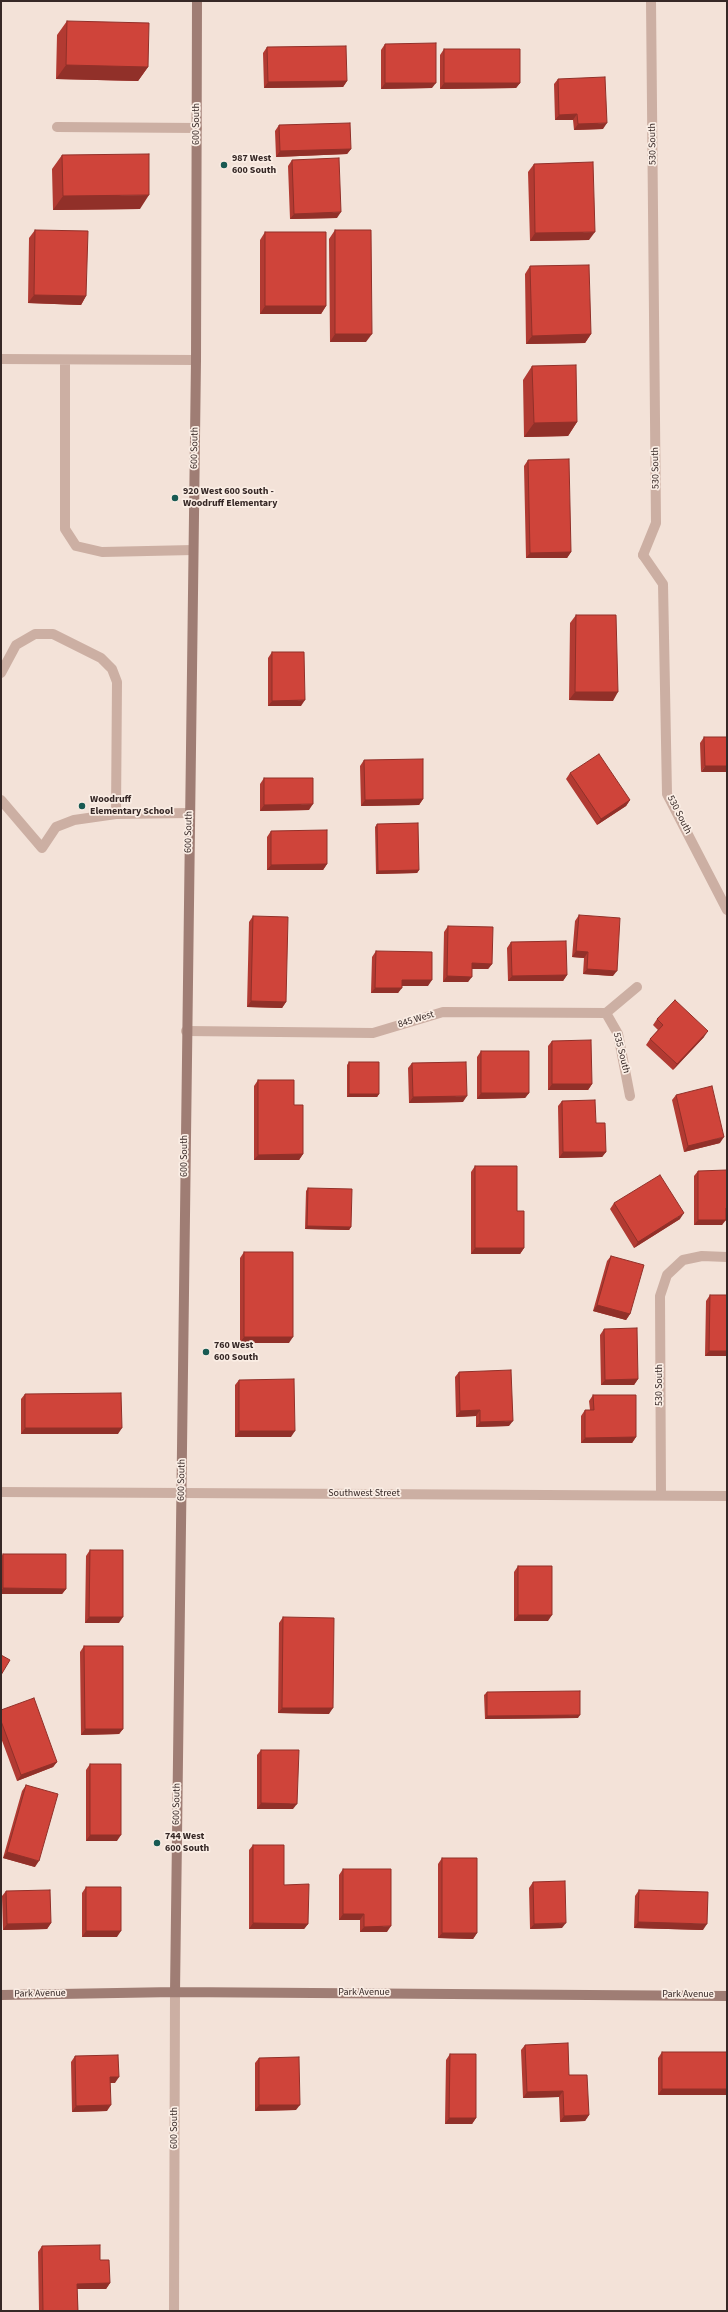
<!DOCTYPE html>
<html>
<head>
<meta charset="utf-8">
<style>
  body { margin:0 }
  #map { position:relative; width:728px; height:2312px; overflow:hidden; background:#f3e2d8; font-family:"Source Sans 3",sans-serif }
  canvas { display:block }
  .frame { position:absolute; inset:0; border:2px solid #362826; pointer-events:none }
</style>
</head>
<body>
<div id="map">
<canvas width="728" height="2312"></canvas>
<div class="frame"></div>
</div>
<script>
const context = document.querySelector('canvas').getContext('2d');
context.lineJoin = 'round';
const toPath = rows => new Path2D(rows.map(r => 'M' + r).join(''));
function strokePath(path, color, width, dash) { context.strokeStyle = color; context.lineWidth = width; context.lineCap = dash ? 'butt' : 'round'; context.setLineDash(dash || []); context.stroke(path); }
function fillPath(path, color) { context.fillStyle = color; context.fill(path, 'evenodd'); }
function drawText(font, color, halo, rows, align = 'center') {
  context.font = font + ' "Source Sans 3",sans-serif'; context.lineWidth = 3.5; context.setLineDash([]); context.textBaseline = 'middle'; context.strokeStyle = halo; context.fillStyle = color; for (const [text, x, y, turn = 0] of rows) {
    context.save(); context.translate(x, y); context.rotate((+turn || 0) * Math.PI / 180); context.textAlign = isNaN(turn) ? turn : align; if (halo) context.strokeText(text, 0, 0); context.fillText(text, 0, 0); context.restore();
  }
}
strokePath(toPath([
  [57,127,197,128],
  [1,359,196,360],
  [65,360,65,529,76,546,102,552,193,550],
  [643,555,663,584,667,794,727,910],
  [1,673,16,645,35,634,53,634,101,658,112,669,117,682,116,814],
  [1,800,42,848,56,827,74,820,116,814,189,813]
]), '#ccafa3', 10);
strokePath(toPath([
  [643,555,656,523,651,1],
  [606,1013,618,1034,630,1096],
  [186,1031,373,1033,443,1012,606,1013,637,987],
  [1,1492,727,1496],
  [661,1495,660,1296,667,1275,683,1260,702,1256,727,1257],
  [174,2311,175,1992]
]), '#ccafa3', 10);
strokePath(toPath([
  [175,1992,196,360,197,1],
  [1,1995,175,1992,727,1996]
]), '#9f7d74', 10);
fillPath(toPath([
  [67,21,148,67,138,81,56,79,57,35],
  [385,44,432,88,381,89,381,50],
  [267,47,347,81,343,87,264,88,263,53],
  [444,49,520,83,516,88,440,89,440,55],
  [558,79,603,129,574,130,573,120,555,120,554,84],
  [279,125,351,149,347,154,276,157,275,131],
  [62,155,140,209,53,210,52,169],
  [292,160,337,218,290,219,288,166],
  [534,164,589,240,530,241,528,172],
  [35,230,86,296,81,305,28,303,29,238],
  [335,230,366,342,330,342,329,239],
  [265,232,326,306,321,314,260,314,260,240],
  [530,266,591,334,585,343,526,344,525,274],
  [532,366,577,422,568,436,524,437,523,380],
  [528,460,571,552,567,558,526,558,524,466],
  [576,615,613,701,569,700,570,623],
  [272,652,301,706,268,706,268,658],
  [704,737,727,737,701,772,700,743],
  [364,760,423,799,419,805,361,806,360,766],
  [570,773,630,800,626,806,597,825,566,779],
  [264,778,309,810,260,811,260,784],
  [377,824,419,870,417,873,376,874,375,827],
  [271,831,327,864,323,870,267,870,267,837],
  [579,915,613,976,583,974,584,958,572,957,575,921],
  [253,916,286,1002,282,1008,247,1007,249,922],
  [448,926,492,964,488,969,472,969,468,982,443,982,444,932],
  [511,942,567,975,563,981,508,981,507,948],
  [376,951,428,986,402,986,398,993,371,993,372,957],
  [657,1019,704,1037,673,1070,646,1045,650,1039,658,1030,653,1025],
  [552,1041,592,1084,588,1090,548,1090,548,1046],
  [481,1051,529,1093,525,1098,477,1099,477,1057],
  [349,1062,379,1094,377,1097,347,1097,347,1065],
  [412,1063,463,1102,409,1103,408,1068],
  [258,1080,294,1105,303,1154,299,1160,254,1160,254,1086],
  [676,1095,720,1143,684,1152,672,1100],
  [562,1101,596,1123,606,1152,602,1157,559,1158,558,1106],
  [475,1166,517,1211,524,1248,520,1254,471,1254,471,1172],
  [698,1171,727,1214,726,1214,722,1225,694,1225,694,1176],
  [308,1188,351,1227,349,1230,305,1229,306,1191],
  [614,1203,680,1219,634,1248,610,1209],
  [244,1252,289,1343,240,1343,240,1258],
  [611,1256,630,1314,626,1320,593,1311,607,1261],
  [710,1295,727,1356,705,1356,706,1301],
  [604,1329,638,1379,634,1385,601,1385,600,1335],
  [459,1372,509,1426,476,1427,476,1416,456,1417,455,1377],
  [239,1380,291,1437,235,1437,235,1385],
  [25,1394,118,1434,21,1434,21,1399],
  [593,1395,636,1437,632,1443,581,1443,581,1416,585,1410,590,1410,589,1401],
  [90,1550,119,1623,85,1623,86,1556],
  [3,1554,66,1589,62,1594,1,1594,1,1557],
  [518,1566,548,1621,514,1621,514,1572],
  [283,1617,329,1714,278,1713,279,1623],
  [84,1646,123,1729,119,1734,81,1735,80,1652],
  [487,1692,578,1718,485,1719,484,1695],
  [1,1710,57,1762,53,1767,17,1781,1,1738],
  [261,1750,293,1809,257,1809,257,1755],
  [90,1764,117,1841,86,1841,86,1770],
  [26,1785,35,1867,3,1858,22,1791],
  [253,1845,284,1885,308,1924,304,1929,249,1929,249,1850],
  [442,1858,477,1933,473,1939,438,1938,438,1864],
  [343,1869,387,1932,360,1932,360,1920,339,1920,339,1875],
  [533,1882,562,1928,530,1929,529,1888],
  [86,1887,117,1937,82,1937,82,1893],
  [639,1890,703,1930,634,1928,635,1896],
  [6,1891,51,1923,47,1929,3,1930,2,1896],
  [525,2045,569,2075,589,2115,585,2121,560,2122,559,2097,523,2098,521,2050],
  [662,2052,727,2052,658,2095,658,2058],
  [450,2054,476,2118,472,2124,445,2124,446,2060],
  [75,2056,115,2083,110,2083,107,2111,72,2112,71,2062],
  [259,2058,296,2110,255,2111,255,2063],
  [42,2246,100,2260,110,2283,106,2289,77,2289,78,2311,39,2311,38,2252]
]), '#b23a32');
fillPath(toPath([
  [66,65,148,67,138,81,56,79],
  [347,81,343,87,264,88,268,82],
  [385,83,436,83,432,88,381,89],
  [444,83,520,83,516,88,440,89],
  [577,114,573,120,555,120,559,115],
  [607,123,603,129,574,130,578,124],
  [351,149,347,154,276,157,280,151],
  [149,195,140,209,53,210,63,196],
  [341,212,337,218,290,219,294,214],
  [595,232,589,240,530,241,535,233],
  [34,295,86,296,81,305,28,303],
  [265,306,326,306,321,314,260,314],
  [335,334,372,334,366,342,330,342],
  [591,334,585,343,526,344,532,336],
  [577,422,568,436,524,437,534,423],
  [571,552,567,558,526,558,530,553],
  [575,692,618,692,613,701,569,700],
  [305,700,301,706,268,706,272,701],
  [705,766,727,766,727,772,701,772],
  [423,799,419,805,361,806,365,800],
  [630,800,626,806,597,825,601,819],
  [313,804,309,810,260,811,264,805],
  [327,864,323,870,267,870,271,865],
  [419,870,417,873,376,874,378,871],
  [576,951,588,952,584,958,572,957],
  [472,963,492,964,488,969,468,969],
  [587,969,617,971,613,976,583,974],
  [567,975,563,981,508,981,512,976],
  [447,976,472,977,468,982,443,982],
  [402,980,432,980,428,986,398,986],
  [375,988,402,988,398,993,371,993],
  [251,1001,286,1002,282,1008,247,1007],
  [708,1031,704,1037,673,1070,677,1064],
  [552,1084,592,1084,588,1090,548,1090],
  [481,1093,529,1093,525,1098,477,1099],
  [349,1094,379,1094,377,1097,347,1097],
  [467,1096,463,1102,409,1103,413,1097],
  [724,1137,720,1143,684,1152,688,1146],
  [563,1152,606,1152,602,1157,559,1158],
  [303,1154,299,1160,254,1160,258,1155],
  [684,1213,680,1219,634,1248,638,1242],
  [698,1220,726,1220,722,1225,694,1225],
  [307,1226,351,1227,349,1230,305,1229],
  [475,1248,524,1248,520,1254,471,1254],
  [597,1305,630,1314,626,1320,593,1311],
  [244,1337,293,1337,289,1343,240,1343],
  [709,1351,727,1351,727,1356,705,1356],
  [638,1379,634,1385,601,1385,605,1380],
  [480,1410,476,1416,456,1417,460,1411],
  [513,1421,509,1426,476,1427,480,1422],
  [25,1428,122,1428,118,1434,21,1434],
  [239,1431,295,1431,291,1437,235,1437],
  [636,1437,632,1443,581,1443,585,1438],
  [3,1588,66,1589,62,1594,1,1594,1,1591],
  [518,1615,552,1615,548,1621,514,1621],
  [89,1617,123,1617,119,1623,85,1623],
  [282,1708,333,1708,329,1714,278,1713],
  [580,1715,578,1718,485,1719,487,1716],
  [85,1729,123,1729,119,1734,81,1735],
  [57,1762,53,1767,17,1781,21,1775],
  [261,1803,297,1804,293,1809,257,1809],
  [90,1835,121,1835,117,1841,86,1841],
  [7,1852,39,1861,35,1867,3,1858],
  [343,1914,364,1914,360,1920,339,1920],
  [638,1922,707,1924,703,1930,634,1928],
  [51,1923,47,1929,3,1930,7,1924],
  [253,1923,308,1924,304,1929,249,1929],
  [566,1923,562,1928,530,1929,534,1924],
  [391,1926,387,1932,360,1932,364,1927],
  [86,1931,121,1931,117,1937,82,1937],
  [442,1933,477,1933,473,1939,438,1938],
  [110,2077,119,2077,115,2083,106,2083],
  [662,2089,727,2089,727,2095,658,2095],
  [563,2091,559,2097,523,2098,527,2092],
  [111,2105,107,2111,72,2112,76,2106],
  [259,2105,300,2105,296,2110,255,2111],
  [589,2115,585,2121,560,2122,564,2116],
  [449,2118,476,2118,472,2124,445,2124],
  [110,2283,106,2289,73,2289,77,2284]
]), '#913029');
const building = toPath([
  [67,21,149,23,148,67,66,65,67,21],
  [436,43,436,83,385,83,385,44,436,43],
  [346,46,347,81,268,82,267,47,346,46],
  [444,49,520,49,520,83,444,83,444,49],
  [605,77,607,123,578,124,577,114,559,115,558,79,605,77],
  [350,123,351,149,280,151,279,125,350,123],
  [149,154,149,195,63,196,62,155,149,154],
  [339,158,341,212,294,214,292,160,339,158],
  [593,162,595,232,535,233,534,164,593,162],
  [35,230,88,231,86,296,34,295,35,230],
  [335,230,371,230,372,334,335,334,335,230],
  [265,232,326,232,326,306,265,306,265,232],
  [589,265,591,334,532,336,530,266,589,265],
  [576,365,577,422,534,423,532,366,576,365],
  [569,459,571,552,530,553,528,460,569,459],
  [576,615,616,615,618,692,575,692,576,615],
  [272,652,304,652,305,700,272,701,272,652],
  [704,737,727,737,727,766,705,766,704,737],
  [599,754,630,800,601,819,570,773,599,754],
  [423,759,423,799,365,800,364,760,423,759],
  [264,778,313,778,313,804,264,805,264,778],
  [418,823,419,870,378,871,377,824,418,823],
  [327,830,327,864,271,865,271,831,327,830],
  [579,915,620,918,617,971,587,969,588,952,576,951,579,915],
  [253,916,288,917,286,1002,251,1001,253,916],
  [448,926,493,927,492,964,472,963,472,977,447,976,448,926],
  [566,941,567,975,512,976,511,942,566,941],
  [376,951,432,952,432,980,402,980,402,988,375,988,376,951],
  [675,1000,708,1031,677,1064,650,1039,663,1025,657,1019,675,1000],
  [591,1040,592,1084,552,1084,552,1041,591,1040],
  [481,1051,529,1051,529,1093,481,1093,481,1051],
  [349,1062,379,1062,379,1094,349,1094,349,1062],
  [466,1062,467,1096,413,1097,412,1063,466,1062],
  [258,1080,294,1080,294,1105,303,1105,303,1154,258,1155,258,1080],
  [712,1086,724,1137,688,1146,676,1095,712,1086],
  [595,1100,596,1123,605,1123,606,1152,563,1152,562,1101,595,1100],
  [475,1166,517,1166,517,1211,524,1211,524,1248,475,1248,475,1166],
  [727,1170,727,1208,726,1208,726,1220,698,1220,698,1171,727,1170],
  [660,1175,684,1213,638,1242,614,1203,660,1175],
  [308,1188,352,1189,351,1227,307,1226,308,1188],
  [244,1252,293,1252,293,1337,244,1337,244,1252],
  [611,1256,644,1265,630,1314,597,1305,611,1256],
  [710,1295,727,1295,727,1351,709,1351,710,1295],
  [637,1328,638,1379,605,1380,604,1329,637,1328],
  [511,1370,513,1421,480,1422,480,1410,460,1411,459,1372,511,1370],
  [294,1379,295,1431,239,1431,239,1380,294,1379],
  [121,1393,122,1428,25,1428,25,1394,121,1393],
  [593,1395,636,1395,636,1437,585,1438,585,1410,594,1410,593,1395],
  [90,1550,123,1550,123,1617,89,1617,90,1550],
  [3,1554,66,1554,66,1589,3,1588,3,1554],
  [518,1566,552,1566,552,1615,518,1615,518,1566],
  [283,1617,334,1618,333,1708,282,1708,283,1617],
  [84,1646,123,1646,123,1729,85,1729,84,1646],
  [1,1655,10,1660,1,1675,1,1655],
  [580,1691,580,1715,487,1716,487,1692,580,1691],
  [34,1698,57,1762,21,1775,1,1721,1,1710,34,1698],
  [261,1750,299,1750,297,1804,261,1803,261,1750],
  [90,1764,121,1764,121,1835,90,1835,90,1764],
  [26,1785,58,1794,39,1861,7,1852,26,1785],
  [253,1845,284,1845,284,1885,309,1884,308,1924,253,1923,253,1845],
  [442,1858,477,1858,477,1933,442,1933,442,1858],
  [343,1869,391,1869,391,1926,364,1927,364,1914,343,1914,343,1869],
  [565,1881,566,1923,534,1924,533,1882,565,1881],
  [86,1887,121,1887,121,1931,86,1931,86,1887],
  [50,1890,51,1923,7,1924,6,1891,50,1890],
  [639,1890,708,1892,707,1924,638,1922,639,1890],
  [568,2043,569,2075,587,2075,589,2115,564,2116,563,2091,527,2092,525,2045,568,2043],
  [662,2052,727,2052,727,2089,662,2089,662,2052],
  [450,2054,476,2054,476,2118,449,2118,450,2054],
  [118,2055,119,2077,110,2077,111,2105,76,2106,75,2056,118,2055],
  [299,2057,300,2105,259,2105,259,2058,299,2057],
  [100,2245,100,2260,109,2260,110,2283,77,2284,78,2311,43,2311,42,2246,100,2245]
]);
fillPath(building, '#cf443a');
strokePath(building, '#913029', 1);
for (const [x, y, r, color] of [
  [224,165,4,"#185a53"],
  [175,498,4,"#185a53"],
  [82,806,4,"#185a53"],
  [206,1352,4,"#185a53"],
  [157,1843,4,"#185a53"]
]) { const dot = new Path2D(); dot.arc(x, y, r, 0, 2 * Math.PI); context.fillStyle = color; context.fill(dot); strokePath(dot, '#faede4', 1.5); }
drawText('10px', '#362826', '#faede4', [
  ["600 South",197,124,-90],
  ["530 South",653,144,-91],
  ["600 South",195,448,-89],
  ["530 South",656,468,-91],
  ["530 South",679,815,63],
  ["600 South",189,832,-89],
  ["845 West",416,1020,-17],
  ["535 South",621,1053,76],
  ["600 South",185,1156,-90],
  ["530 South",660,1385,-90],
  ["600 South",182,1480,-89],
  ["Southwest Street",364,1494],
  ["600 South",177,1804,-89],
  ["Park Avenue",364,1993],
  ["Park Avenue",40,1994,-1],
  ["Park Avenue",688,1995],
  ["600 South",175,2128,-90]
]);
drawText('bold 10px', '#362826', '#faede4', [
  ["987 West",232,159],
  ["600 South",232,171],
  ["920 West 600 South -",183,492],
  ["Woodruff Elementary",183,504],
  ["Woodruff",90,800],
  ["Elementary School",90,812],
  ["760 West",214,1346],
  ["600 South",214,1358],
  ["744 West",165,1837],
  ["600 South",165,1849]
], 'left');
</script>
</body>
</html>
